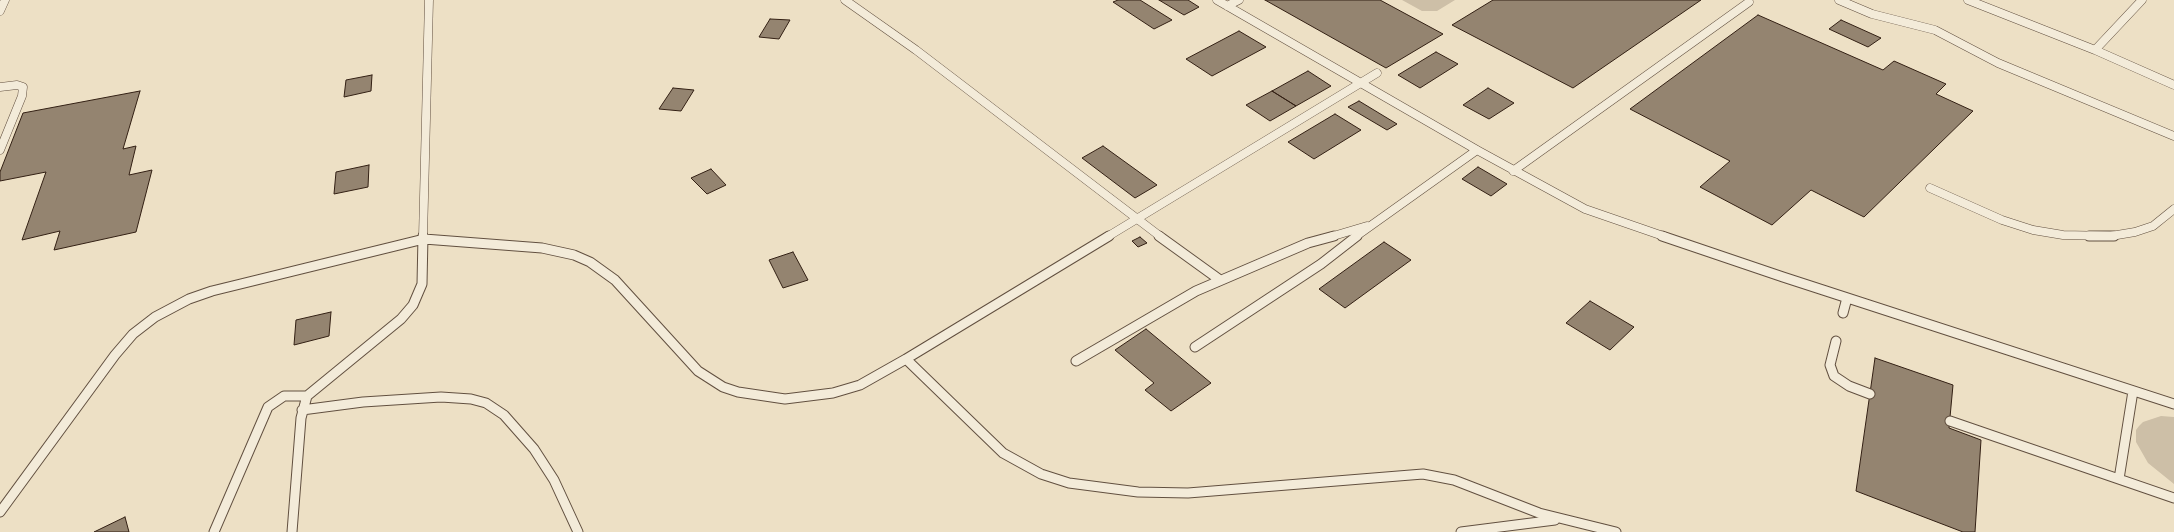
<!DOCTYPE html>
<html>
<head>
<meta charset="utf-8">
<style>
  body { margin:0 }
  canvas { display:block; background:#ede0c5 }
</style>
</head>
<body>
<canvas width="2174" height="532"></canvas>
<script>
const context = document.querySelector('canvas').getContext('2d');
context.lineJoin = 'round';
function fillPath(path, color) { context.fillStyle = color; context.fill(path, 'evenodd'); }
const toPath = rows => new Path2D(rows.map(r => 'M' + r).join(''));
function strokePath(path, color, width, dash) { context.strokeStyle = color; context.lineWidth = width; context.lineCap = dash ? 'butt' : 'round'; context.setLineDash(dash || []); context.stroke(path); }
fillPath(toPath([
  [1402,0,1455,0,1437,11,1422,11],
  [2161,416,2174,417,2174,484,2148,463,2136,442,2136,430,2139,426,2143,422]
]), '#cdbfa7');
const building = toPath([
  [1118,0,1140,0,1172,20,1154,29,1113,2,1118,0],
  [1159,0,1188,0,1199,7,1184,15,1159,0],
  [1265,0,1380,0,1443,34,1386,68,1265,0],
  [1493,0,1701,0,1573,88,1452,25,1493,0],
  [1758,15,1883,70,1894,61,1946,84,1936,94,1973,111,1864,217,1811,190,1772,225,1700,187,1730,161,1630,109,1758,15],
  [770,19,790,20,779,39,759,37,770,19],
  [1841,20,1881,38,1868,47,1829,29,1841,20],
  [1239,31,1266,47,1212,76,1186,59,1239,31],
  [1436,52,1458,64,1420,88,1398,75,1436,52],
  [1308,71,1331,86,1296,106,1272,91,1308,71],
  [372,75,371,91,344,97,346,80,372,75],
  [673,88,694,90,681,111,659,109,673,88],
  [1488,88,1514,103,1489,119,1463,105,1488,88],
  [140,91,123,149,136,146,129,175,152,170,136,232,54,250,60,231,22,240,46,172,0,181,0,172,23,113,140,91],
  [1272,91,1296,106,1270,121,1246,105,1272,91],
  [1359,101,1397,124,1387,130,1348,107,1359,101],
  [1335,114,1361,130,1314,159,1288,142,1335,114],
  [1103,146,1157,185,1135,198,1082,158,1103,146],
  [369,165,368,187,334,194,336,172,369,165],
  [1478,167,1507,184,1491,196,1462,179,1478,167],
  [711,169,726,185,707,194,691,178,711,169],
  [1140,237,1147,243,1138,247,1132,241,1140,237],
  [1384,242,1411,260,1345,308,1319,289,1384,242],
  [793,252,808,280,783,288,769,260,793,252],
  [1590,301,1634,327,1610,350,1566,323,1590,301],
  [331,312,329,336,294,345,296,320,331,312],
  [1146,329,1211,383,1171,411,1145,390,1154,383,1115,350,1146,329],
  [1875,358,1953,385,1949,428,1981,440,1975,532,1963,532,1856,491,1875,358],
  [125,517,129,532,94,532,125,517]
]);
fillPath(building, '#948470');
strokePath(building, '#332014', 1);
const serviceFar1 = toPath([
  [845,0,916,50,1161,237],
  [1217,0,1477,150,1585,209,1666,237],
  [1839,0,1872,14,1935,30,1998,63,2174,136],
  [1968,0,2095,50,2142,0],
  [1227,6,1239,0],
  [0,11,5,0],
  [2095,50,2174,85],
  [0,87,17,85,23,87,22,96,0,150],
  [1513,171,1749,2],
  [1930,188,2002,220,2033,230,2063,235,2111,236,2135,232,2153,226,2174,209],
  [423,237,429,0],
  [1107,237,1377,73],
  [1330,237,1367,226],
  [1355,237,1477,150]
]);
const service = toPath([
  [1109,236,906,359,1003,453,1041,474,1069,483,1138,492,1188,493,1423,474,1454,480,1539,513,1616,532],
  [1159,236,1220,280],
  [1662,236,1783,277,2174,404],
  [2089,236,2114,236],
  [1843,313,1847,298],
  [1836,341,1830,365,1834,376,1849,386,1870,394],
  [1195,347,1321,264,1357,236],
  [1076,361,1196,291,1308,243,1334,236],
  [302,410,363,402,441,397,471,399,486,403,504,415,534,449,554,480,578,532],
  [1950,421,2174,498],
  [2119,479,2133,391],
  [0,512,115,355,133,334,155,317,189,299,212,291,424,239,542,248,574,255,590,262,615,280,698,371,723,387,738,392,785,399,833,393,860,385,906,359],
  [214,532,268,407,284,396,307,396],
  [292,532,301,418,307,396,401,319,413,305,422,284,423,236],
  [1461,532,1555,520]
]);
strokePath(serviceFar1, '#625040', 9);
strokePath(service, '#625040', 11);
strokePath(serviceFar1, '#f3ebd9', 8);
strokePath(service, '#f3ebd9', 9);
</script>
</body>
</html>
